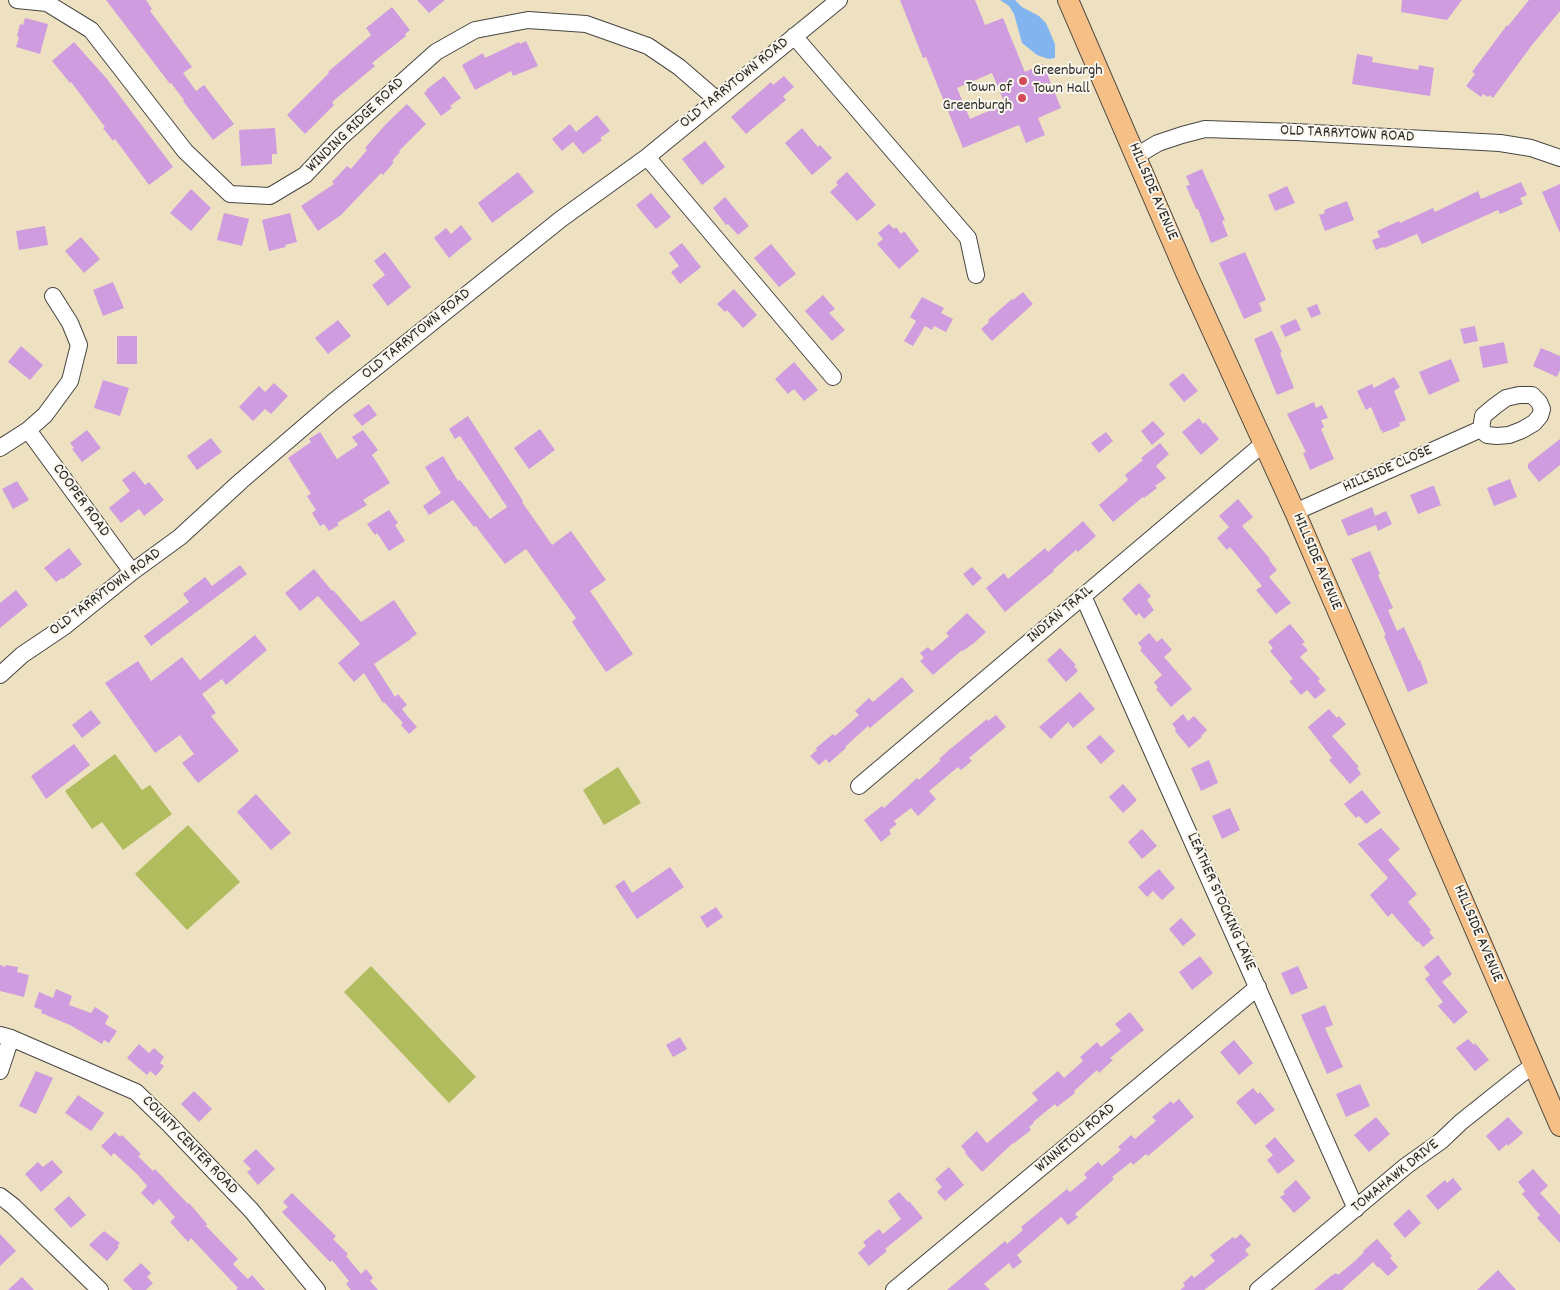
<!DOCTYPE html>
<html>
<head>
<meta charset="utf-8">
<style>
  body { margin:0 }
  canvas { display:block; background:#eee1c1 }
</style>
</head>
<body>
<canvas width="1560" height="1290"></canvas>
<script>
const context = document.querySelector('canvas').getContext('2d');
context.lineJoin = 'round';
function fillPath(path, color) { context.fillStyle = color; context.fill(path, 'evenodd'); }
const toPath = rows => new Path2D(rows.map(r => 'M' + r).join(''));
function strokePath(path, color, width, dash) { context.strokeStyle = color; context.lineWidth = width; context.lineCap = dash ? 'butt' : 'round'; context.setLineDash(dash || []); context.stroke(path); }
function drawText(font, color, halo, rows, align = 'center') {
  context.font = font + ' Dekko,sans-serif'; context.lineWidth = 4; context.setLineDash([]); context.textBaseline = 'middle'; context.strokeStyle = halo; context.fillStyle = color; for (const [text, x, y, turn = 0] of rows) {
    context.save(); context.translate(x, y); context.rotate((+turn || 0) * Math.PI / 180); context.textAlign = isNaN(turn) ? turn : align; if (halo) context.strokeText(text, 0, 0); context.fillText(text, 0, 0); context.restore();
  }
}
fillPath(toPath([
  [115,754,142,790,150,785,172,814,123,850,102,822,92,829,65,791],
  [618,767,641,803,604,825,583,790],
  [188,825,240,882,187,930,135,874],
  [371,966,476,1077,449,1103,344,992]
]), '#b0bc5e');
fillPath(toPath([
  [1000,0,1015,0,1022,7,1039,16,1046,23,1055,44,1055,58,1048,59,1037,55,1022,43,1014,14,1009,6]
]), '#82b5ef');
fillPath(toPath([
  [106,0,146,0,152,9,150,11,192,67,183,73,196,91,204,85,234,124,213,140,183,101,184,100,171,83,170,84],
  [417,0,445,0,429,13],
  [900,0,975,0,985,25,1003,18,1025,72,1043,64,1061,108,1038,118,1045,135,1026,143,1019,125,963,148,926,57,923,58],
  [992,73,1005,104,970,119,957,88],
  [1402,0,1462,0,1447,20,1401,12],
  [1529,0,1560,0,1560,11,1532,45,1493,98,1490,95,1488,97,1483,94,1481,97,1466,86,1475,74,1472,72,1507,25,1508,26],
  [392,7,410,30,405,34,406,36,372,63,375,66,332,102,334,105,305,134,287,115,329,73,328,72,371,35,366,28],
  [25,18,48,24,40,54,16,47,19,37,17,36,20,24,23,25],
  [526,41,538,66,513,76,511,71,475,90,462,65,483,53,485,58,519,42,520,44],
  [74,42,107,79,173,167,149,185,115,139,113,141,103,128,105,127,71,82,70,83,52,61],
  [1357,54,1373,57,1372,62,1418,70,1419,65,1434,68,1430,96,1352,84],
  [444,76,461,98,450,106,452,108,441,116,424,93,427,91,426,90],
  [784,76,794,87,783,96,786,100,746,134,731,117,771,82,773,85],
  [407,104,426,124,399,151,400,152,392,161,394,162,383,175,381,173,341,215,318,231,301,206,334,184,332,182,347,166,351,169,367,150,365,148,386,124],
  [597,115,610,131,600,138,602,140,583,154,573,142,562,151,552,139,570,124,576,132],
  [275,128,277,154,272,154,272,164,241,166,239,130],
  [802,128,818,147,820,145,832,158,812,175,785,143],
  [705,141,725,167,702,185,682,159],
  [1202,169,1225,220,1222,221,1228,236,1211,243,1198,209,1196,209,1186,186,1190,185,1186,176],
  [518,172,534,192,492,223,478,203],
  [847,172,876,205,857,221,830,192,838,185,836,182],
  [1521,182,1527,195,1520,198,1523,204,1500,214,1498,210,1422,244,1417,234,1384,248,1383,247,1376,250,1372,240,1380,237,1377,231,1399,221,1400,223,1433,208,1435,212,1478,191,1481,199],
  [1560,184,1560,233,1542,192],
  [1287,186,1295,203,1275,211,1268,195],
  [191,189,211,208,191,231,170,213],
  [651,193,671,217,656,229,636,205],
  [725,197,749,226,738,235,728,224,726,225,713,208],
  [1347,201,1354,220,1325,231,1319,215,1325,213,1324,210],
  [224,213,249,219,242,246,217,240],
  [290,213,297,242,285,245,286,247,269,251,262,220],
  [889,224,894,229,896,227,901,234,904,231,919,251,899,269,877,244,883,239,878,233],
  [461,225,472,239,449,258,434,238,446,228,451,234],
  [45,226,48,245,19,250,16,231],
  [81,237,100,259,84,273,65,251],
  [682,243,701,267,680,284,671,272,679,266,669,253],
  [771,244,796,274,779,287,754,258],
  [385,252,411,287,388,306,372,285,385,275,374,261],
  [1245,252,1266,300,1259,303,1262,311,1244,319,1219,263],
  [113,282,124,308,103,316,93,290],
  [734,289,757,315,743,328,727,310,725,312,717,304],
  [1023,292,1033,304,992,341,981,329,989,322,988,320,1012,299,1013,300],
  [823,295,835,309,829,313,845,330,832,341,805,311],
  [922,297,944,308,941,313,953,319,946,332,934,326,932,330,925,326,913,346,904,341,916,321,910,317],
  [1317,304,1321,314,1311,318,1307,308],
  [1296,319,1301,330,1285,337,1280,326],
  [338,320,351,336,328,354,315,338],
  [1475,326,1478,341,1464,344,1460,329],
  [1272,331,1282,352,1280,353,1294,388,1277,395,1254,339],
  [117,336,137,336,137,364,117,364],
  [1504,342,1508,363,1483,368,1479,347],
  [21,346,43,365,30,380,8,362],
  [1541,348,1560,356,1560,370,1557,377,1533,366],
  [1451,359,1460,381,1429,395,1419,372],
  [794,362,818,390,804,401,794,389,788,394,775,379],
  [1183,373,1198,391,1184,402,1169,384],
  [1394,377,1400,387,1394,391,1406,420,1399,423,1400,426,1383,433,1382,430,1381,431,1371,407,1366,410,1357,391,1372,384,1374,388],
  [103,380,129,388,120,416,94,408],
  [274,383,288,396,271,414,265,409,253,421,239,407,259,386,265,392],
  [1314,402,1316,408,1322,405,1328,418,1321,420,1324,427,1321,429,1334,459,1310,470,1303,453,1306,452,1287,414],
  [369,404,377,415,362,426,353,415],
  [468,416,523,501,522,502,552,545,571,531,606,580,590,591,633,654,606,672,572,622,576,618,526,549,505,564,483,536,476,526,474,527,453,500,429,515,423,506,441,493,425,467,443,456,458,481,460,480,490,519,507,507,460,436,455,439,449,429],
  [1199,418,1203,424,1205,422,1219,439,1201,455,1182,432],
  [1153,421,1165,434,1152,445,1141,431],
  [540,429,555,450,529,469,514,448],
  [87,430,101,448,82,462,72,449,74,448,70,443],
  [363,430,378,450,372,455,390,483,363,500,367,505,337,523,339,525,329,531,324,524,320,526,312,513,316,510,307,496,311,494,288,458,311,442,309,439,320,432,337,459,358,445,352,437],
  [1106,432,1113,441,1099,453,1091,443],
  [211,438,222,452,197,470,187,456],
  [1560,439,1560,465,1539,482,1528,468,1528,464],
  [1160,443,1169,454,1156,466,1166,478,1155,486,1157,488,1144,498,1143,497,1113,522,1099,505,1128,480,1125,475,1143,460,1141,458],
  [134,471,145,485,149,482,164,500,144,516,139,509,121,523,109,508,130,491,122,480],
  [1510,479,1517,497,1494,506,1487,488],
  [17,481,29,500,13,509,2,489],
  [1432,486,1434,486,1441,505,1418,514,1410,495],
  [1238,499,1253,517,1242,526,1270,559,1269,560,1277,570,1269,577,1291,603,1276,614,1256,590,1262,586,1230,547,1227,550,1217,538,1229,527,1219,516],
  [1372,507,1375,516,1386,511,1392,524,1378,531,1376,525,1348,536,1341,520],
  [389,510,398,523,395,525,405,541,389,551,377,533,375,535,367,524],
  [1083,521,1096,536,1078,552,1076,550,1053,570,1054,571,1005,612,986,588,1004,573,1008,579,1045,548,1048,552],
  [69,548,82,564,63,579,62,578,56,582,44,568],
  [1370,551,1380,574,1378,575,1393,608,1388,610,1397,631,1404,627,1419,661,1420,660,1428,683,1408,692,1384,636,1386,635,1351,559],
  [240,565,247,574,151,646,144,636,189,602,183,594,205,577,212,586],
  [972,567,982,578,973,586,963,574],
  [314,569,332,591,333,590,361,622,394,600,417,634,411,638,411,639,374,664,395,697,398,694,407,705,402,709,409,718,417,727,409,734,401,725,403,723,384,702,383,703,364,673,354,682,338,663,360,644,350,632,318,596,300,611,285,593],
  [1139,583,1151,596,1147,600,1154,610,1144,619,1139,613,1136,616,1122,599],
  [16,590,28,605,0,628,0,603],
  [967,613,986,632,974,643,963,651,962,650,933,675,920,661,924,658,920,653,928,647,932,651,949,636,946,633],
  [1290,624,1305,642,1302,644,1308,650,1300,657,1320,679,1318,681,1326,690,1315,699,1307,690,1301,695,1289,681,1293,679,1270,651,1273,648,1268,642],
  [1149,633,1157,642,1162,638,1172,650,1164,657,1192,689,1171,707,1156,689,1158,688,1154,682,1162,675,1140,650,1142,648,1138,643],
  [255,635,267,650,226,685,222,679,202,694,216,713,211,716,239,751,198,783,182,763,194,754,180,735,155,753,105,683,138,661,151,681,182,657,200,680],
  [1060,648,1076,665,1074,666,1078,671,1066,682,1047,660],
  [902,677,914,691,870,728,868,726,845,747,846,748,829,763,826,759,819,765,810,756,817,750,816,748,833,734,835,736,859,715,855,711,869,698,873,702],
  [1080,692,1095,709,1073,728,1068,722,1051,739,1039,727],
  [1329,709,1337,718,1339,716,1346,724,1332,736,1359,767,1357,768,1361,774,1350,784,1329,760,1332,758,1308,727],
  [91,710,101,723,82,738,72,725],
  [1183,714,1188,721,1194,716,1207,730,1201,736,1202,737,1189,748,1175,731,1176,729,1172,724],
  [996,715,1006,727,969,758,972,761,961,770,958,767,929,791,936,799,918,816,911,808,894,821,897,824,889,830,891,834,881,842,864,820,882,806,884,808,917,778,919,780,941,760,939,759,949,750,987,719,988,721],
  [1100,735,1115,751,1101,764,1086,747],
  [74,744,90,765,46,799,31,776],
  [1209,760,1218,783,1201,791,1191,768],
  [1123,784,1137,800,1123,813,1109,797],
  [1362,790,1381,813,1366,824,1359,816,1356,818,1344,804],
  [256,794,291,833,271,850,237,812],
  [1230,808,1240,830,1222,839,1212,816],
  [1381,828,1400,849,1388,860,1417,894,1408,902,1431,930,1429,932,1434,938,1423,947,1418,941,1417,942,1392,913,1388,917,1370,895,1388,878,1358,844],
  [1142,829,1157,846,1142,859,1128,842],
  [670,867,684,887,637,919,615,886,624,880,632,893],
  [1159,869,1175,888,1162,900,1153,891,1147,897,1138,887],
  [716,907,723,917,707,928,700,917],
  [1181,918,1196,935,1183,946,1169,929],
  [1438,955,1452,974,1442,982,1468,1012,1454,1024,1438,1006,1443,1002,1425,979,1430,975,1424,967],
  [1200,956,1213,973,1192,990,1179,972],
  [0,965,5,967,6,965,18,967,17,972,29,975,24,997,0,991],
  [1298,966,1308,988,1291,995,1281,973],
  [56,989,72,996,69,1005,91,1013,95,1007,109,1016,105,1024,117,1031,109,1043,104,1040,102,1044,70,1025,41,1013,42,1010,34,1007,39,992,53,998],
  [1325,1005,1333,1025,1325,1028,1343,1067,1327,1074,1301,1015],
  [1130,1012,1144,1030,1110,1058,1113,1060,1099,1073,1097,1070,1074,1091,1075,1093,1057,1107,1055,1104,1033,1122,1034,1123,1029,1127,1031,1130,1013,1144,1013,1143,982,1172,965,1153,966,1152,961,1146,977,1131,987,1143,1038,1100,1032,1093,1058,1071,1064,1078,1083,1061,1080,1057,1097,1042,1101,1047,1121,1031,1115,1024],
  [680,1037,687,1049,673,1057,666,1045],
  [1468,1039,1474,1045,1475,1043,1489,1060,1475,1071,1456,1048],
  [1234,1040,1253,1063,1239,1075,1220,1052],
  [139,1044,149,1053,154,1048,164,1057,160,1063,164,1066,156,1076,150,1071,147,1075,127,1058],
  [36,1071,53,1078,36,1114,19,1106],
  [1360,1084,1370,1106,1346,1117,1336,1094],
  [1253,1088,1258,1094,1260,1092,1275,1110,1255,1125,1236,1102],
  [194,1091,212,1109,199,1122,181,1104],
  [78,1095,104,1113,91,1131,65,1113],
  [1179,1099,1194,1117,1148,1156,1146,1154,1133,1165,1131,1162,1112,1177,1114,1179,1075,1214,1078,1217,1068,1225,1061,1217,1017,1255,1022,1262,1013,1269,1009,1263,984,1284,990,1290,947,1290,1005,1241,1007,1244,1023,1230,1021,1227,1067,1189,1070,1192,1087,1178,1084,1174,1098,1162,1102,1166,1121,1150,1118,1147,1131,1135,1135,1139,1156,1121,1152,1117,1171,1101,1173,1104],
  [1376,1117,1390,1134,1369,1152,1354,1135],
  [1508,1117,1523,1133,1508,1146,1507,1144,1499,1151,1486,1136],
  [115,1132,120,1137,122,1135,141,1154,138,1156,153,1171,155,1169,188,1204,189,1203,207,1224,206,1226,238,1259,233,1264,248,1279,252,1275,265,1290,236,1290,238,1288,191,1238,188,1242,170,1222,175,1217,161,1201,159,1199,153,1205,141,1193,147,1186,138,1175,114,1153,111,1156,101,1146],
  [1275,1137,1295,1161,1278,1174,1267,1160,1273,1155,1265,1146],
  [256,1149,275,1169,258,1185,247,1172,251,1169,243,1161],
  [52,1160,63,1172,41,1192,25,1174,38,1162,43,1167],
  [949,1167,964,1185,945,1201,937,1192,942,1187,935,1179],
  [1533,1169,1548,1186,1540,1193,1560,1215,1560,1243,1537,1218,1540,1215,1522,1194,1525,1191,1518,1182],
  [1453,1178,1462,1189,1438,1210,1426,1196,1445,1180,1447,1183],
  [1296,1180,1311,1198,1294,1213,1280,1197,1285,1194,1283,1192],
  [899,1192,908,1202,909,1201,923,1218,885,1249,887,1251,869,1266,858,1253,866,1246,863,1242,879,1229,883,1234,901,1219,888,1201],
  [292,1193,336,1236,333,1239,348,1254,346,1256,361,1274,366,1269,373,1278,370,1281,378,1290,351,1290,346,1284,349,1281,332,1260,330,1262,282,1212,288,1207,283,1202],
  [69,1196,86,1215,71,1228,54,1209],
  [1409,1209,1421,1223,1405,1238,1393,1224],
  [104,1231,120,1243,117,1246,119,1247,107,1261,89,1245],
  [0,1234,16,1251,0,1266],
  [1241,1234,1251,1245,1245,1250,1249,1255,1204,1290,1180,1290,1185,1286,1183,1283,1192,1275,1194,1278,1215,1261,1210,1255,1233,1237,1235,1239],
  [1377,1239,1392,1256,1390,1258,1398,1267,1388,1276,1379,1267,1378,1268,1373,1262,1342,1290,1314,1290,1331,1276,1336,1273,1338,1275,1355,1261,1364,1252,1363,1251],
  [141,1263,151,1273,147,1277,153,1283,146,1290,133,1290,123,1280],
  [1498,1270,1516,1290,1477,1290],
  [22,1277,34,1290,8,1290]
]), '#ce9cdf');
const minor = toPath([
  [17,0,47,3,91,30,185,151,230,194,270,196,305,175,341,137,436,52,475,30,528,20,586,24,648,46,679,67,716,99],
  [794,36,968,238,976,275],
  [1136,156,1158,143,1182,135,1205,129,1295,132,1500,143,1531,148,1560,158],
  [647,157,833,377],
  [1519,395,1532,395,1539,402,1542,409,1540,416,1534,423,1522,430,1509,435,1497,436,1487,435,1481,429,1483,416,1495,406,1506,398,1519,395],
  [28,430,132,572],
  [0,448,28,430,45,415,70,381,79,345,70,323,53,296],
  [1295,512,1481,429],
  [1083,596,1356,1209],
  [0,675,22,655,65,626,132,572,180,537,241,481,333,402,561,219,647,157,839,0],
  [859,786,1264,443],
  [0,1035,11,1038,136,1092,169,1124,251,1210,317,1290],
  [0,1071,11,1038],
  [0,1196,13,1206,100,1290],
  [894,1290,1258,987],
  [1258,1290,1406,1166,1441,1141,1461,1122,1520,1075,1534,1065]
]);
const major = toPath([
  [1068,0,1186,273,1295,512,1560,1126]
]);
strokePath(minor, '#484642', 18);
strokePath(major, '#484642', 22);
strokePath(minor, '#fff', 16);
strokePath(major, '#f5bf86', 20);
for (const [x, y, r, color] of [
  [1023,81,5,"#d1495b"],
  [1022,98,5,"#d1495b"]
]) { const dot = new Path2D(); dot.arc(x, y, r, 0, 2 * Math.PI); context.fillStyle = color; context.fill(dot); strokePath(dot, '#fbf7ec', 2); }
drawText('16px', '#2b2b2b', '#fbf7ec', [
  ["Greenburgh",1033,72],
  ["Town Hall",1033,90],
  ["Town of",1012,89,"right"],
  ["Greenburgh",1012,107,"right"]
], 'left');
drawText('16px', '#2b2b2b', '#fbf7ec', [
  ["OLD TARRYTOWN ROAD",735,84,-39],
  ["WINDING RIDGE ROAD",356,126,-44],
  ["OLD TARRYTOWN ROAD",1347,135,3],
  ["HILLSIDE AVENUE",1152,192,67],
  ["OLD TARRYTOWN ROAD",417,335,-39],
  ["HILLSIDE CLOSE",1388,470,-24],
  ["COOPER ROAD",80,501,54],
  ["HILLSIDE AVENUE",1316,562,67],
  ["OLD TARRYTOWN ROAD",106,593,-37],
  ["INDIAN TRAIL",1061,615,-40],
  ["LEATHER STOCKING LANE",1220,902,66],
  ["HILLSIDE AVENUE",1477,934,67],
  ["WINNETOU ROAD",1076,1139,-40],
  ["COUNTY CENTER ROAD",189,1146,46],
  ["TOMAHAWK DRIVE",1396,1177,-39]
]);
</script>
</body>
</html>
